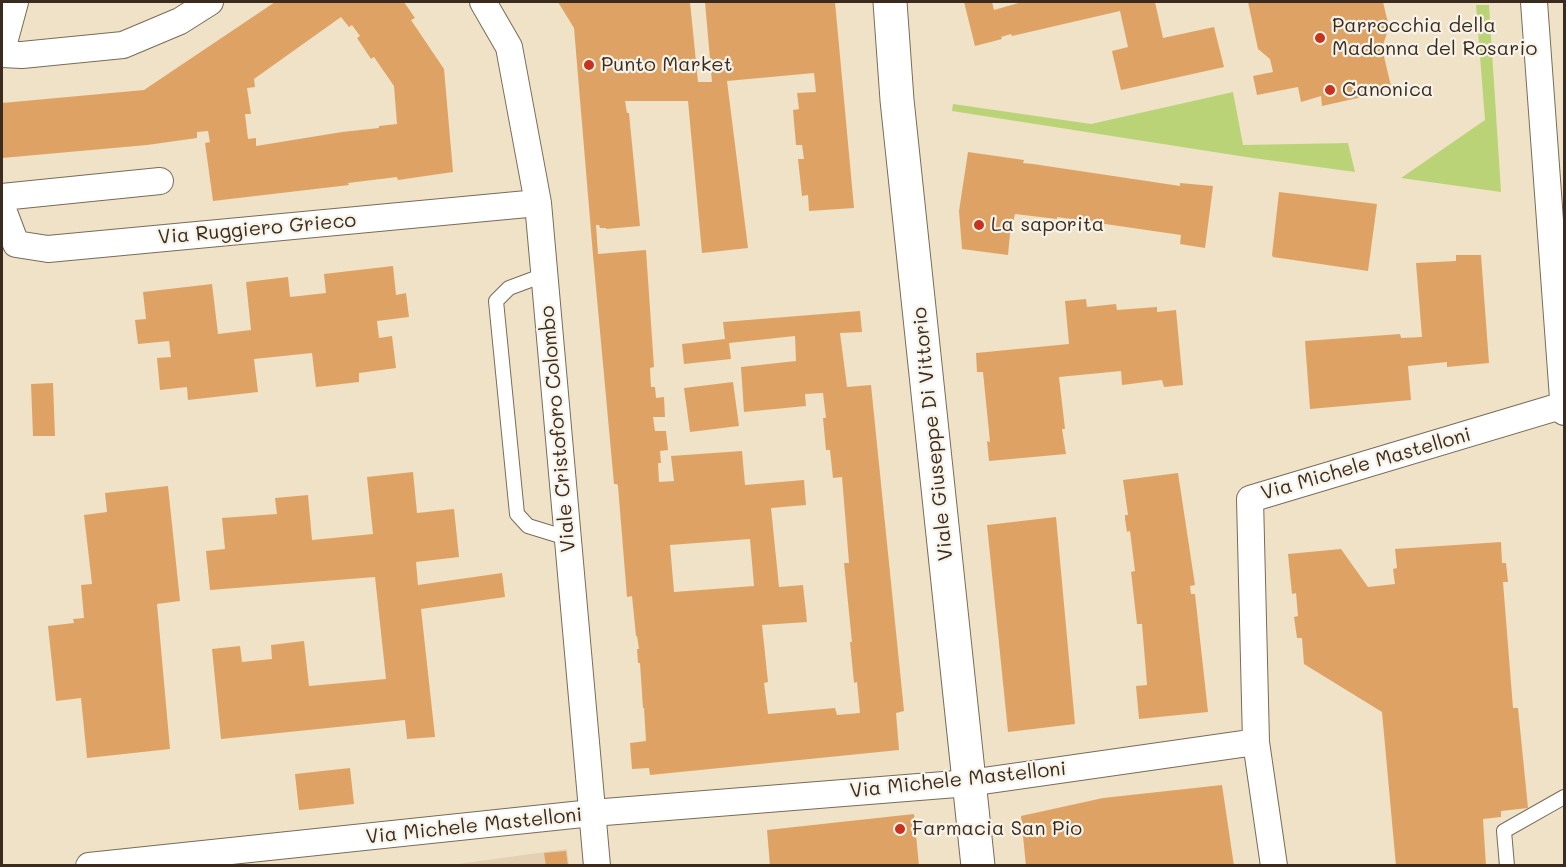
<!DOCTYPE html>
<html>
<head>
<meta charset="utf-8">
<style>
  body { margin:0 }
  #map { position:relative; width:1566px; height:867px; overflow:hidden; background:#f0e2c6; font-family:Mali,sans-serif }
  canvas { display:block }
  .frame { position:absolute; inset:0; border:3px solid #3b2a1e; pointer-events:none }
</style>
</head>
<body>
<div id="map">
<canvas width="1566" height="867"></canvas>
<div class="frame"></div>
</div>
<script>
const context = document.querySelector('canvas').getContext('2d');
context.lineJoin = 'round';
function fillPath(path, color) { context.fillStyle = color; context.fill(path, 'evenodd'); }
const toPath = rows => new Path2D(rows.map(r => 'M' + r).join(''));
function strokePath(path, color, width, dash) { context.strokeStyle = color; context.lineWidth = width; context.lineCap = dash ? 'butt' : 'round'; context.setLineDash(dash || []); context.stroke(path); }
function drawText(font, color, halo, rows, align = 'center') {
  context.font = font + ' Mali,sans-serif'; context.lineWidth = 4.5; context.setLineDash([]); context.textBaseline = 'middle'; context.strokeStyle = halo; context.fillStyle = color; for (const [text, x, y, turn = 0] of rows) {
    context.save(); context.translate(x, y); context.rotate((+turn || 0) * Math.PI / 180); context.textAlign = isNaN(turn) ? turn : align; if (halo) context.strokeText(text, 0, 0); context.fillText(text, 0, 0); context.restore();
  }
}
fillPath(toPath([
  [567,849,569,865,444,866]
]), '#e4d1b4');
fillPath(toPath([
  [1476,5,1489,5,1501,192,1401,178,1485,120],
  [1233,92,1243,145,1348,143,1355,172,1246,157,952,111,953,104,1091,124]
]), '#bbd377');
fillPath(toPath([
  [275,2,404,2,415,18,411,20,444,69,453,172,398,180,397,177,348,183,349,185,213,201,205,143,210,142,208,131,197,132,197,138,147,145,2,158,2,103,144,90],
  [341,17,349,27,352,25,360,36,357,38,371,59,374,57,394,86,397,124,379,126,379,128,342,132,256,146,256,138,248,139,245,114,251,114,247,88,255,87,254,79],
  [558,2,690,2,698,82,712,82,705,2,835,2,854,208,809,211,808,195,802,196,798,159,804,159,802,145,796,145,793,110,799,109,797,93,816,92,814,73,727,81,748,248,702,253,688,101,625,101,627,113,629,113,640,226,606,229,606,228,600,228,599,225,596,225,598,254,646,250,654,367,650,368,651,387,655,387,656,398,664,397,665,417,653,417,655,431,666,431,668,450,660,451,661,463,658,463,659,482,674,481,671,456,742,451,745,485,804,480,806,505,771,508,779,587,803,585,807,622,762,625,768,682,764,683,768,714,835,708,837,715,860,713,857,682,854,683,850,642,852,642,844,563,849,563,842,477,833,478,830,450,826,450,823,418,826,418,823,393,805,394,806,406,744,412,741,367,796,361,795,336,729,343,731,359,684,364,682,344,725,339,723,322,860,311,862,332,840,333,847,387,871,385,904,711,896,713,899,750,650,775,649,768,632,769,630,743,646,741,644,708,643,708,640,663,638,663,637,649,639,649,637,636,636,636,632,596,627,597,618,486,617,484,614,484,593,255,574,28],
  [750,539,754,586,674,592,670,545],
  [964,2,992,2,994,10,1022,2,1155,2,1163,38,1214,27,1224,67,1121,90,1112,51,1128,47,1120,11,1012,36,1011,34,1001,37,1002,39,975,46],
  [1248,2,1383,2,1389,27,1382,48,1391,86,1361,94,1362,97,1322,106,1321,96,1301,102,1298,87,1257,95,1253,76,1273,72,1270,59,1258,49],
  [968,152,1024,160,1023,163,1033,164,1180,186,1180,183,1213,186,1205,248,1180,244,1181,235,1057,217,1057,219,1015,214,1013,223,1011,223,1008,255,962,249,959,211],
  [1279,192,1377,204,1368,271,1273,257,1272,255],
  [1456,255,1481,255,1489,363,1447,367,1447,362,1408,366,1411,400,1310,409,1305,341,1400,334,1401,338,1422,337,1416,263,1456,261],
  [393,266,396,295,406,293,409,317,377,321,379,338,392,336,396,368,359,373,359,382,316,387,312,353,254,359,258,392,188,400,187,387,160,390,157,358,171,357,169,341,138,344,135,320,146,319,143,292,212,284,218,334,251,330,246,282,288,277,290,297,326,293,324,274],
  [1086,299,1087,307,1116,304,1117,310,1157,307,1157,312,1176,310,1183,385,1164,387,1162,380,1122,385,1121,371,1059,377,1065,429,1062,429,1066,454,989,461,987,441,990,442,983,372,977,372,976,353,1069,344,1065,301],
  [733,382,739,426,690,432,684,388],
  [53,383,55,436,33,436,31,384],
  [413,472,417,513,454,509,459,557,416,562,418,585,502,573,505,597,421,609,435,737,407,739,405,720,221,739,212,649,240,646,242,662,272,659,271,645,304,641,309,686,386,679,375,577,210,590,206,551,225,549,222,518,277,514,275,498,308,495,312,540,373,534,367,477],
  [1178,473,1195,585,1190,586,1191,594,1195,594,1208,712,1139,719,1136,686,1147,685,1142,624,1137,624,1131,572,1135,571,1130,531,1127,532,1125,519,1125,515,1128,515,1123,480],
  [168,486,180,601,157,604,170,749,87,758,81,698,56,701,48,626,74,623,73,619,84,618,81,585,92,584,84,515,107,512,105,493],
  [1056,517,1075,724,1008,732,987,525],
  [1501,542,1502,563,1506,563,1508,582,1503,582,1513,708,1518,708,1528,808,1501,811,1501,817,1483,819,1486,866,1396,866,1382,712,1304,664,1302,638,1297,638,1294,617,1298,616,1296,593,1292,594,1288,554,1341,549,1368,587,1395,584,1393,569,1397,568,1395,549],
  [350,768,354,804,299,810,295,774],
  [1222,785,1234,866,1026,866,1021,816,1103,798],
  [914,814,919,866,770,866,767,830],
  [566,851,568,866,546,866,544,853]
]), '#dea364');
const service = toPath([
  [544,275,509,288,496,301,517,514,528,526,567,538],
  [1507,866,1504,831,1564,797]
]);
const minor = toPath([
  [483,2,509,47,538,203,597,866],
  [1534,2,1564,412],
  [2,50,15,2],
  [2,54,22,55,123,45,180,21,210,2],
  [2,197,160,181],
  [2,207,16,244,48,249,538,203],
  [89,866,592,813,969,783,1256,742],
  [1274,866,1256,742,1250,499,1564,405]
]);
const tertiary = toPath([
  [890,2,897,100,978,866]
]);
strokePath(service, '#7a6a59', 16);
strokePath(minor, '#7a6a59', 28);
strokePath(tertiary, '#7a6a59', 35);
strokePath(service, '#fff', 14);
strokePath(minor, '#fff', 26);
strokePath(tertiary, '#fff', 33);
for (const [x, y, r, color] of [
  [1320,38,6,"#c8321e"],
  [589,65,6,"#c8321e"],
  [1330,90,6,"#c8321e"],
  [979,225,6,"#c8321e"],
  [900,829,6,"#c8321e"]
]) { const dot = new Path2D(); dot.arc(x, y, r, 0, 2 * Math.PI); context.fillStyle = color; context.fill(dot); strokePath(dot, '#f7f3e8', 2); }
drawText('20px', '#3b2a1e', '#f7f3e8', [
  ["Parrocchia della",1332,26],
  ["Madonna del Rosario",1332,49],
  ["Punto Market",601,65],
  ["Canonica",1342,90],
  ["La saporita",991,225],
  ["Farmacia San Pio",912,829]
], 'left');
drawText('20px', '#3b2a1e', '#f7f3e8', [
  ["Via Ruggiero Grieco",257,229,-5],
  ["Viale Cristoforo Colombo",558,429,-95],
  ["Viale Giuseppe Di Vittorio",933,434,-96],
  ["Via Michele Mastelloni",1366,464,-16],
  ["Via Michele Mastelloni",958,780,-6],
  ["Via Michele Mastelloni",474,826,-6]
]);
</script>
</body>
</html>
